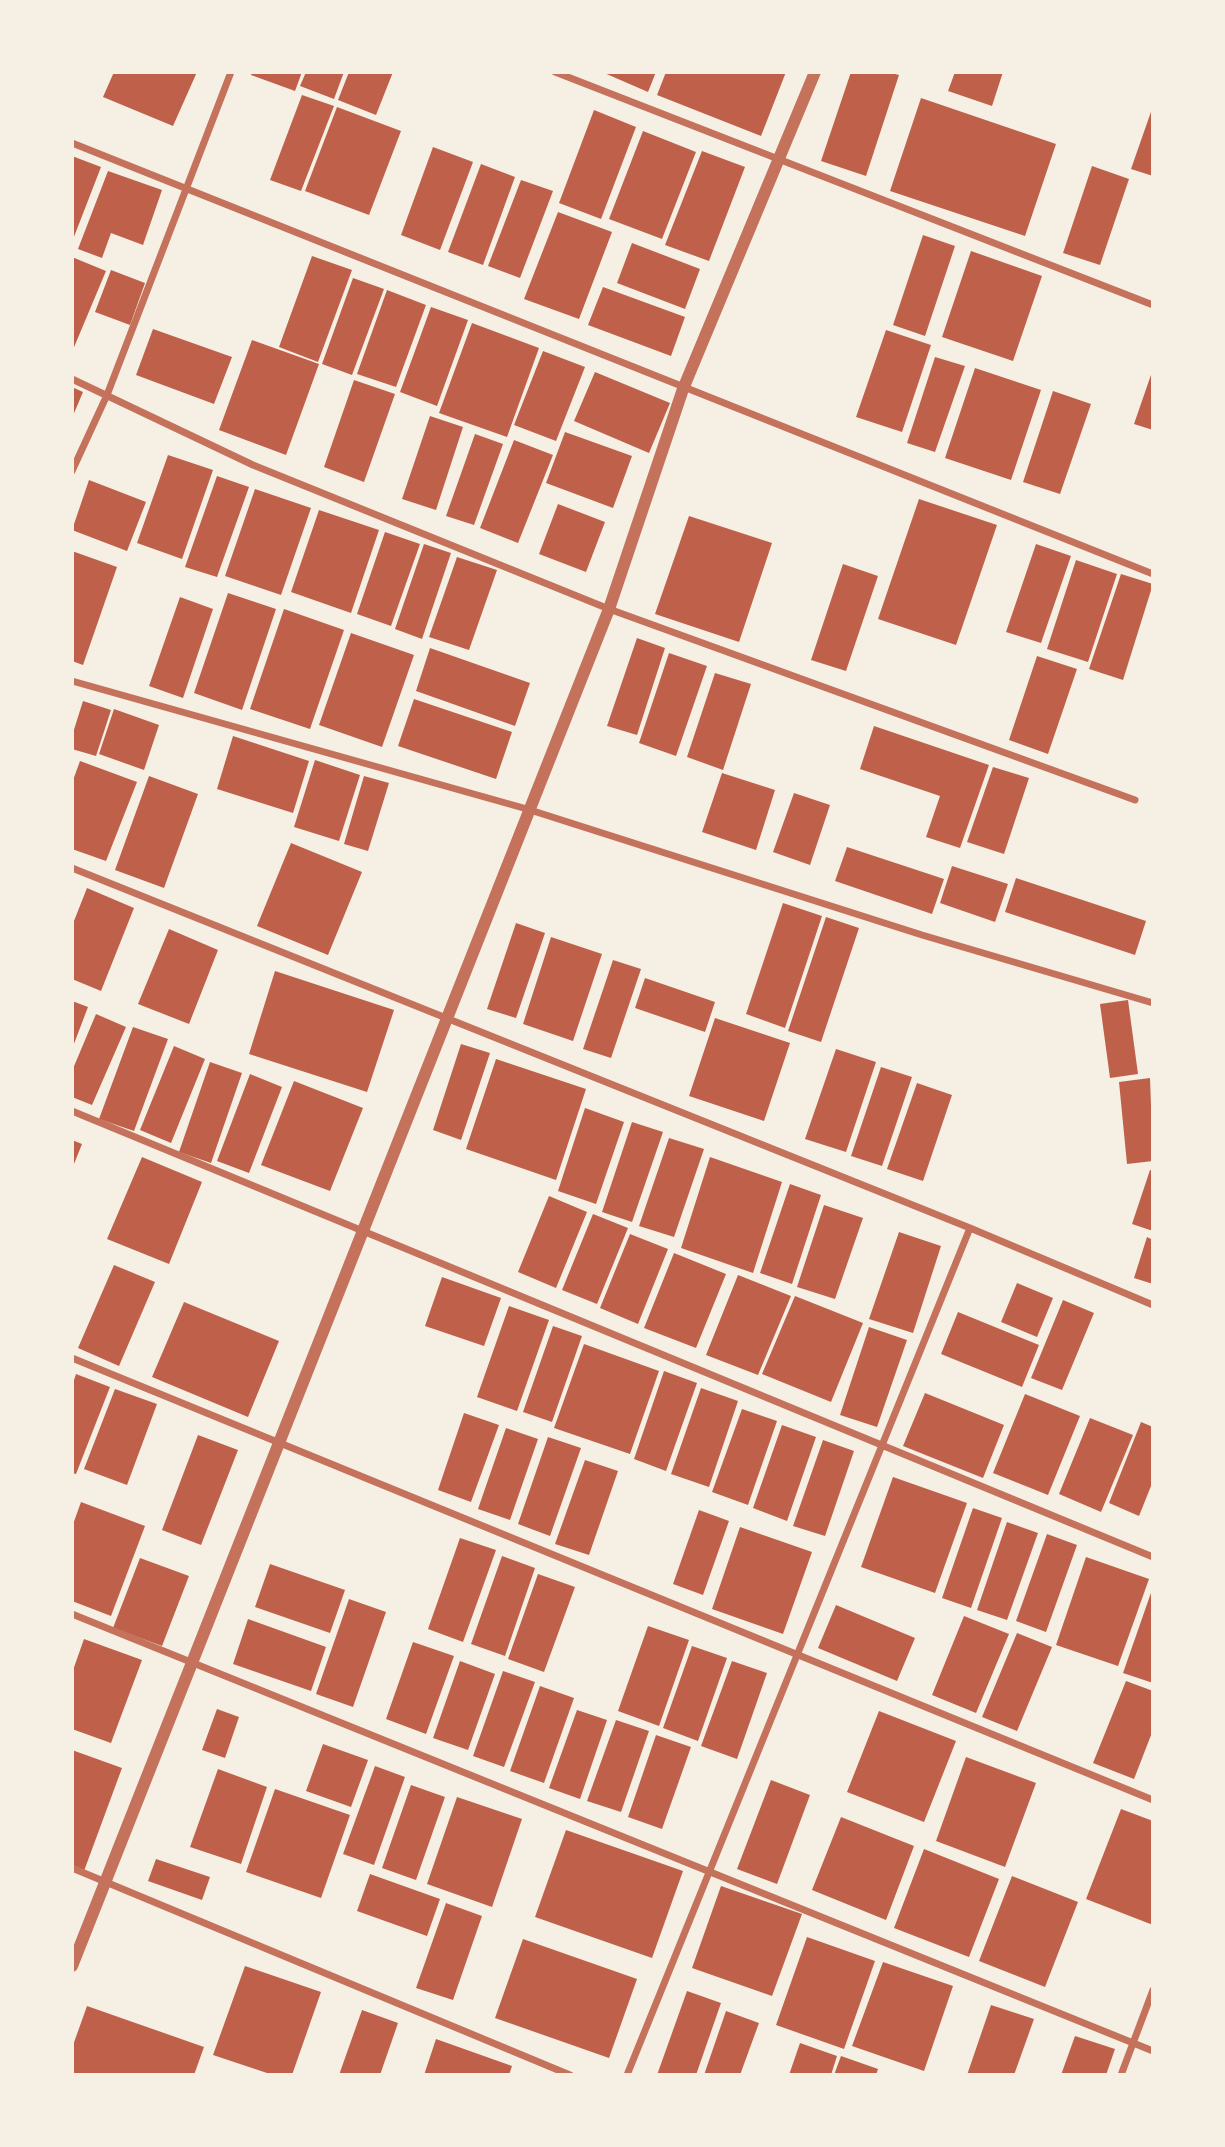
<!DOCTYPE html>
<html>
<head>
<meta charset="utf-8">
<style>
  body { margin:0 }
  #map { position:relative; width:1225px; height:2147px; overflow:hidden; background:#f6efe4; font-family:Figtree,sans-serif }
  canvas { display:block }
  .frame { position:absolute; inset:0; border:74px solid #f6efe4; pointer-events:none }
</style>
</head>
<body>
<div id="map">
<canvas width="1225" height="2147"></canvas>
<div class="frame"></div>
</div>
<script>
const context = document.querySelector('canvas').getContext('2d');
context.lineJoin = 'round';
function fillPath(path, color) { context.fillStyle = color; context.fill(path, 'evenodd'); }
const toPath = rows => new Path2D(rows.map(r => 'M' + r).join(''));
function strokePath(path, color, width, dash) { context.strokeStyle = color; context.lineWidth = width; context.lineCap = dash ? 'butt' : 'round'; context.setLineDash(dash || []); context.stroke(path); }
fillPath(toPath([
  [114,72,197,72,173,126,103,97],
  [252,72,302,72,295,91,251,75],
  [306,72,344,72,334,99,300,86],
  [349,72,393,72,376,115,338,100],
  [602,72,656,72,648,92],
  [666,72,786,72,761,136,657,95],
  [851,72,888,72,899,75,866,176,821,161],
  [955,72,1003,72,992,106,948,91],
  [302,95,334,106,301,191,270,180],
  [921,98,1056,144,1025,236,890,191],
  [1153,106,1153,176,1131,169],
  [337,107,401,131,369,215,305,191],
  [594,110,636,127,601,219,559,203],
  [643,131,696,152,662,239,609,219],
  [433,147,473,162,440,250,401,235],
  [702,151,745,167,709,261,665,245],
  [72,156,101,167,72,242],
  [481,164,515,177,483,265,448,252],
  [1092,166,1129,179,1100,265,1063,253],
  [108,171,162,190,143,245,111,233,102,258,78,249],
  [521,180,553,191,520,278,488,266],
  [558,212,612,232,579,319,524,299],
  [923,235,955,246,925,336,893,325],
  [632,243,700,269,685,309,617,283],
  [971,251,1042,276,1013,361,942,337],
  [312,256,352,270,318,362,279,347],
  [72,257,106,271,72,352],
  [111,270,145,283,130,325,95,312],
  [353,278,384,289,352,375,322,364],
  [603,287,685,317,671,356,588,325],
  [387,290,426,305,396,387,357,374],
  [431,307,468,320,437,406,400,392],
  [472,323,539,348,507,437,439,413],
  [153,329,232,357,214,404,136,375],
  [886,330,931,345,902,432,856,417],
  [252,340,319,364,286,455,219,430],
  [543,351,585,367,556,441,514,425],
  [935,357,965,366,935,452,907,443],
  [975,368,1041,390,1011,480,945,458],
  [1153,369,1153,430,1134,424],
  [595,372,670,403,649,453,574,421],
  [354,380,395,394,364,482,324,467],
  [72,387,83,392,72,418],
  [1053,391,1091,404,1060,494,1023,482],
  [430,416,463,427,436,510,402,499],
  [565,432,632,456,613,508,546,483],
  [475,434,503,444,474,525,446,516],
  [514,440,553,455,518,543,480,528],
  [168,455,213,470,182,559,137,543],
  [217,476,249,487,217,577,185,567],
  [89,480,146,502,127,551,72,530],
  [255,489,311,508,281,595,225,576],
  [919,499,997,525,956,645,878,619],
  [558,504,605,522,586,572,539,554],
  [319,510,379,530,351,613,291,592],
  [689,516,772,543,739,642,655,614],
  [385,532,420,544,391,626,357,614],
  [424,544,451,553,422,639,395,629],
  [1036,544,1071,556,1041,643,1006,632],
  [72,551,117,567,83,665,72,661],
  [457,557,497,570,469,650,429,637],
  [1076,560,1117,574,1088,662,1047,649],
  [843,564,878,576,846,671,811,660],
  [1121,574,1153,584,1123,680,1089,669],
  [228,593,276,609,242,710,194,693],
  [180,597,213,609,183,698,149,686],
  [284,609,344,630,310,729,250,709],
  [351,633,414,655,382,747,319,725],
  [637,638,665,648,637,735,607,726],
  [430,648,530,683,515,726,416,691],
  [669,653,707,666,676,756,639,743],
  [1037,656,1077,669,1048,754,1009,740],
  [715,673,751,684,723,770,687,757],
  [414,699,512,732,496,779,398,746],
  [83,701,111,710,96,756,72,749,72,736],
  [114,709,159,725,144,770,99,754],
  [874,726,989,765,960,848,926,837,940,796,860,769],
  [233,736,309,761,293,813,217,789],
  [315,760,360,775,339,841,294,827],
  [80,761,137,782,106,861,72,849,72,783],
  [993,767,1029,778,1004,854,967,842],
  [722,773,775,790,756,850,702,832],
  [149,776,198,794,164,888,115,870],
  [364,776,389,783,368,851,344,844],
  [794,793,830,805,810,865,773,852],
  [291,843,362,872,328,955,257,926],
  [847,847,944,879,932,914,835,881],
  [952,866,1008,884,995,922,940,903],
  [1016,878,1146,921,1135,955,1005,912],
  [87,888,134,908,101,991,72,979,72,926],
  [783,903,822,916,785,1028,746,1014],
  [826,917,859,928,821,1042,788,1031],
  [516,923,545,933,516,1018,487,1009],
  [169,929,218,950,189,1024,138,1004],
  [551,937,602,954,573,1041,523,1024],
  [613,960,641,969,611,1058,583,1049],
  [275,971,394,1010,367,1092,249,1054],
  [645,978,715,1002,705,1032,635,1008],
  [1128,1000,1138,1074,1110,1078,1100,1004],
  [72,1001,88,1007,72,1049],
  [96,1014,126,1027,92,1105,72,1097,72,1071],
  [715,1018,790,1043,764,1121,689,1096],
  [133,1027,168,1039,134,1131,99,1119],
  [461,1044,490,1053,461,1140,433,1130],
  [174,1046,205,1059,171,1143,140,1130],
  [836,1049,876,1062,846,1152,805,1139],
  [496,1059,586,1089,556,1180,466,1149],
  [210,1062,242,1073,211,1163,179,1152],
  [881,1067,912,1077,882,1166,851,1156],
  [250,1074,282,1087,249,1173,217,1161],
  [1150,1078,1153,1161,1127,1164,1119,1082],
  [294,1081,363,1108,330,1191,261,1165],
  [917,1083,952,1095,923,1181,887,1169],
  [585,1108,624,1122,596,1204,558,1191],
  [632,1122,663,1132,632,1222,602,1212],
  [669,1138,704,1149,674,1237,639,1226],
  [72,1140,82,1144,72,1169],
  [142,1157,202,1182,169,1264,107,1239],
  [710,1157,782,1182,753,1273,681,1248],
  [1150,1170,1153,1171,1153,1231,1132,1224],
  [790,1184,821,1195,792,1284,760,1273],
  [549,1196,587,1212,556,1288,518,1272],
  [824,1205,863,1218,835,1299,797,1287],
  [593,1214,628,1228,597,1304,562,1290],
  [899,1232,941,1246,913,1333,869,1319],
  [630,1234,668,1249,638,1324,600,1308],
  [1147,1237,1153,1240,1153,1284,1134,1278],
  [674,1253,726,1274,696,1348,644,1328],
  [114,1265,155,1282,119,1366,78,1348],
  [738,1275,791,1296,758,1375,706,1355],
  [442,1277,501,1298,484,1346,425,1326],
  [1017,1283,1053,1298,1037,1337,1001,1322],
  [795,1296,863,1323,831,1402,762,1374],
  [1063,1300,1094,1313,1062,1390,1031,1378],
  [184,1302,279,1341,248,1417,152,1377],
  [509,1306,549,1320,517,1411,477,1397],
  [958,1312,1039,1345,1022,1387,941,1354],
  [553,1326,582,1336,552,1422,523,1412],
  [869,1327,907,1340,877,1427,840,1415],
  [584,1344,659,1371,630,1454,554,1428],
  [664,1371,697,1383,666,1471,634,1459],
  [76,1374,110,1387,76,1474,72,1473,72,1386],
  [701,1388,738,1401,709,1487,671,1474],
  [115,1389,157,1404,127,1485,84,1469],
  [925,1393,1004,1425,983,1478,903,1446],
  [1025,1394,1080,1416,1048,1495,993,1473],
  [742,1409,777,1421,748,1505,712,1492],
  [464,1413,499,1425,471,1502,438,1490],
  [1090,1418,1133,1435,1101,1512,1059,1494],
  [1141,1422,1153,1427,1153,1481,1139,1516,1109,1503],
  [782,1425,816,1437,787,1521,753,1508],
  [506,1428,538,1439,510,1520,478,1509],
  [198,1435,238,1450,201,1545,162,1530],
  [548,1437,581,1448,550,1536,518,1524],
  [823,1440,854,1451,825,1536,793,1526],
  [585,1460,618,1471,589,1555,555,1544],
  [893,1477,967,1503,935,1593,861,1567],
  [81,1502,145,1526,111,1616,72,1601,72,1527],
  [973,1508,1002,1518,971,1608,942,1598],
  [699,1510,729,1521,703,1595,673,1584],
  [1007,1522,1038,1533,1007,1620,977,1610],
  [740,1527,812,1552,783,1634,712,1609],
  [1047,1534,1077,1545,1046,1632,1016,1621],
  [460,1538,496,1550,463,1642,428,1629],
  [502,1556,535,1568,505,1656,471,1644],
  [1086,1557,1149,1579,1118,1666,1056,1645],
  [140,1558,189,1576,162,1646,113,1628],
  [270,1564,345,1590,330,1633,255,1607],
  [538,1574,575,1587,544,1672,508,1659],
  [1153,1587,1153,1683,1123,1673],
  [349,1599,386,1612,353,1707,316,1694],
  [836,1605,915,1638,897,1681,818,1648],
  [964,1616,1009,1634,976,1713,932,1695],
  [248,1619,326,1647,311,1691,233,1664],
  [648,1626,689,1640,659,1726,618,1711],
  [1017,1633,1052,1647,1017,1731,982,1717],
  [84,1639,142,1660,111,1743,72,1729,72,1673],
  [413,1642,454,1656,426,1734,386,1719],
  [692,1646,727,1658,698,1741,663,1728],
  [460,1661,495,1674,468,1750,433,1738],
  [732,1661,767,1673,737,1759,701,1746],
  [503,1671,535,1682,504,1767,473,1756],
  [1126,1681,1153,1691,1153,1730,1134,1779,1093,1763],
  [540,1686,574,1698,544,1783,510,1771],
  [217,1709,239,1717,225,1758,202,1750],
  [577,1710,607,1720,580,1799,549,1788],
  [879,1711,956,1741,924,1822,847,1792],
  [616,1720,649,1731,621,1812,587,1801],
  [656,1735,691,1747,662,1829,628,1817],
  [323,1744,368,1760,351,1807,306,1791],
  [72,1750,122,1768,84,1871,72,1866],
  [966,1757,1036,1783,1005,1867,936,1841],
  [375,1766,405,1777,374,1865,343,1854],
  [218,1769,267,1787,241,1864,190,1847],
  [771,1780,810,1795,777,1884,737,1869],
  [411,1785,445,1797,416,1880,382,1868],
  [275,1789,350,1815,321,1898,246,1872],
  [457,1797,522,1819,492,1907,427,1884],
  [1121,1809,1153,1821,1153,1925,1086,1899],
  [841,1817,914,1846,886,1920,812,1890],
  [566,1830,683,1871,652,1958,535,1917],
  [924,1849,999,1879,969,1957,894,1928],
  [156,1859,210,1877,202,1900,148,1881],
  [370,1874,440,1899,427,1936,357,1911],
  [1012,1876,1078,1902,1045,1987,979,1961],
  [721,1886,802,1914,772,1996,692,1968],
  [446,1903,482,1916,453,2000,416,1988],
  [807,1937,875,1961,844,2049,776,2025],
  [523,1939,637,1979,609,2058,495,2018],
  [883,1962,953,1986,924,2071,852,2046],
  [245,1966,321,1992,292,2075,273,2075,213,2055],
  [687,1991,721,2003,696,2075,657,2075],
  [991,2005,1034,2019,1014,2075,967,2075],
  [87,2006,204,2047,194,2075,72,2075,72,2048],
  [362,2010,398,2023,380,2075,339,2075],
  [726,2011,759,2023,740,2075,704,2075],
  [1075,2036,1115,2049,1106,2075,1061,2075],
  [436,2039,512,2066,509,2075,424,2075],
  [800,2043,837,2056,831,2075,789,2075],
  [841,2056,878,2069,876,2075,834,2075]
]), '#bf614a');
strokePath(toPath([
  [555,72,1153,305],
  [72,143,1153,574],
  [72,379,253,465,609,609,1135,800],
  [72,471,107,395,231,72],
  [72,681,527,809,922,935,1153,1003],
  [72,868,970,1228,1153,1305],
  [72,1111,1153,1557],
  [72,1358,1153,1800],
  [72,1614,1153,2051],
  [72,1868,570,2075],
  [627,2075,970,1228],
  [1121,2075,1153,1990]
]), '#c5725c', 7);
strokePath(toPath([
  [72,1966,609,609,683,389,815,72]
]), '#c5725c', 12);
</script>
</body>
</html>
